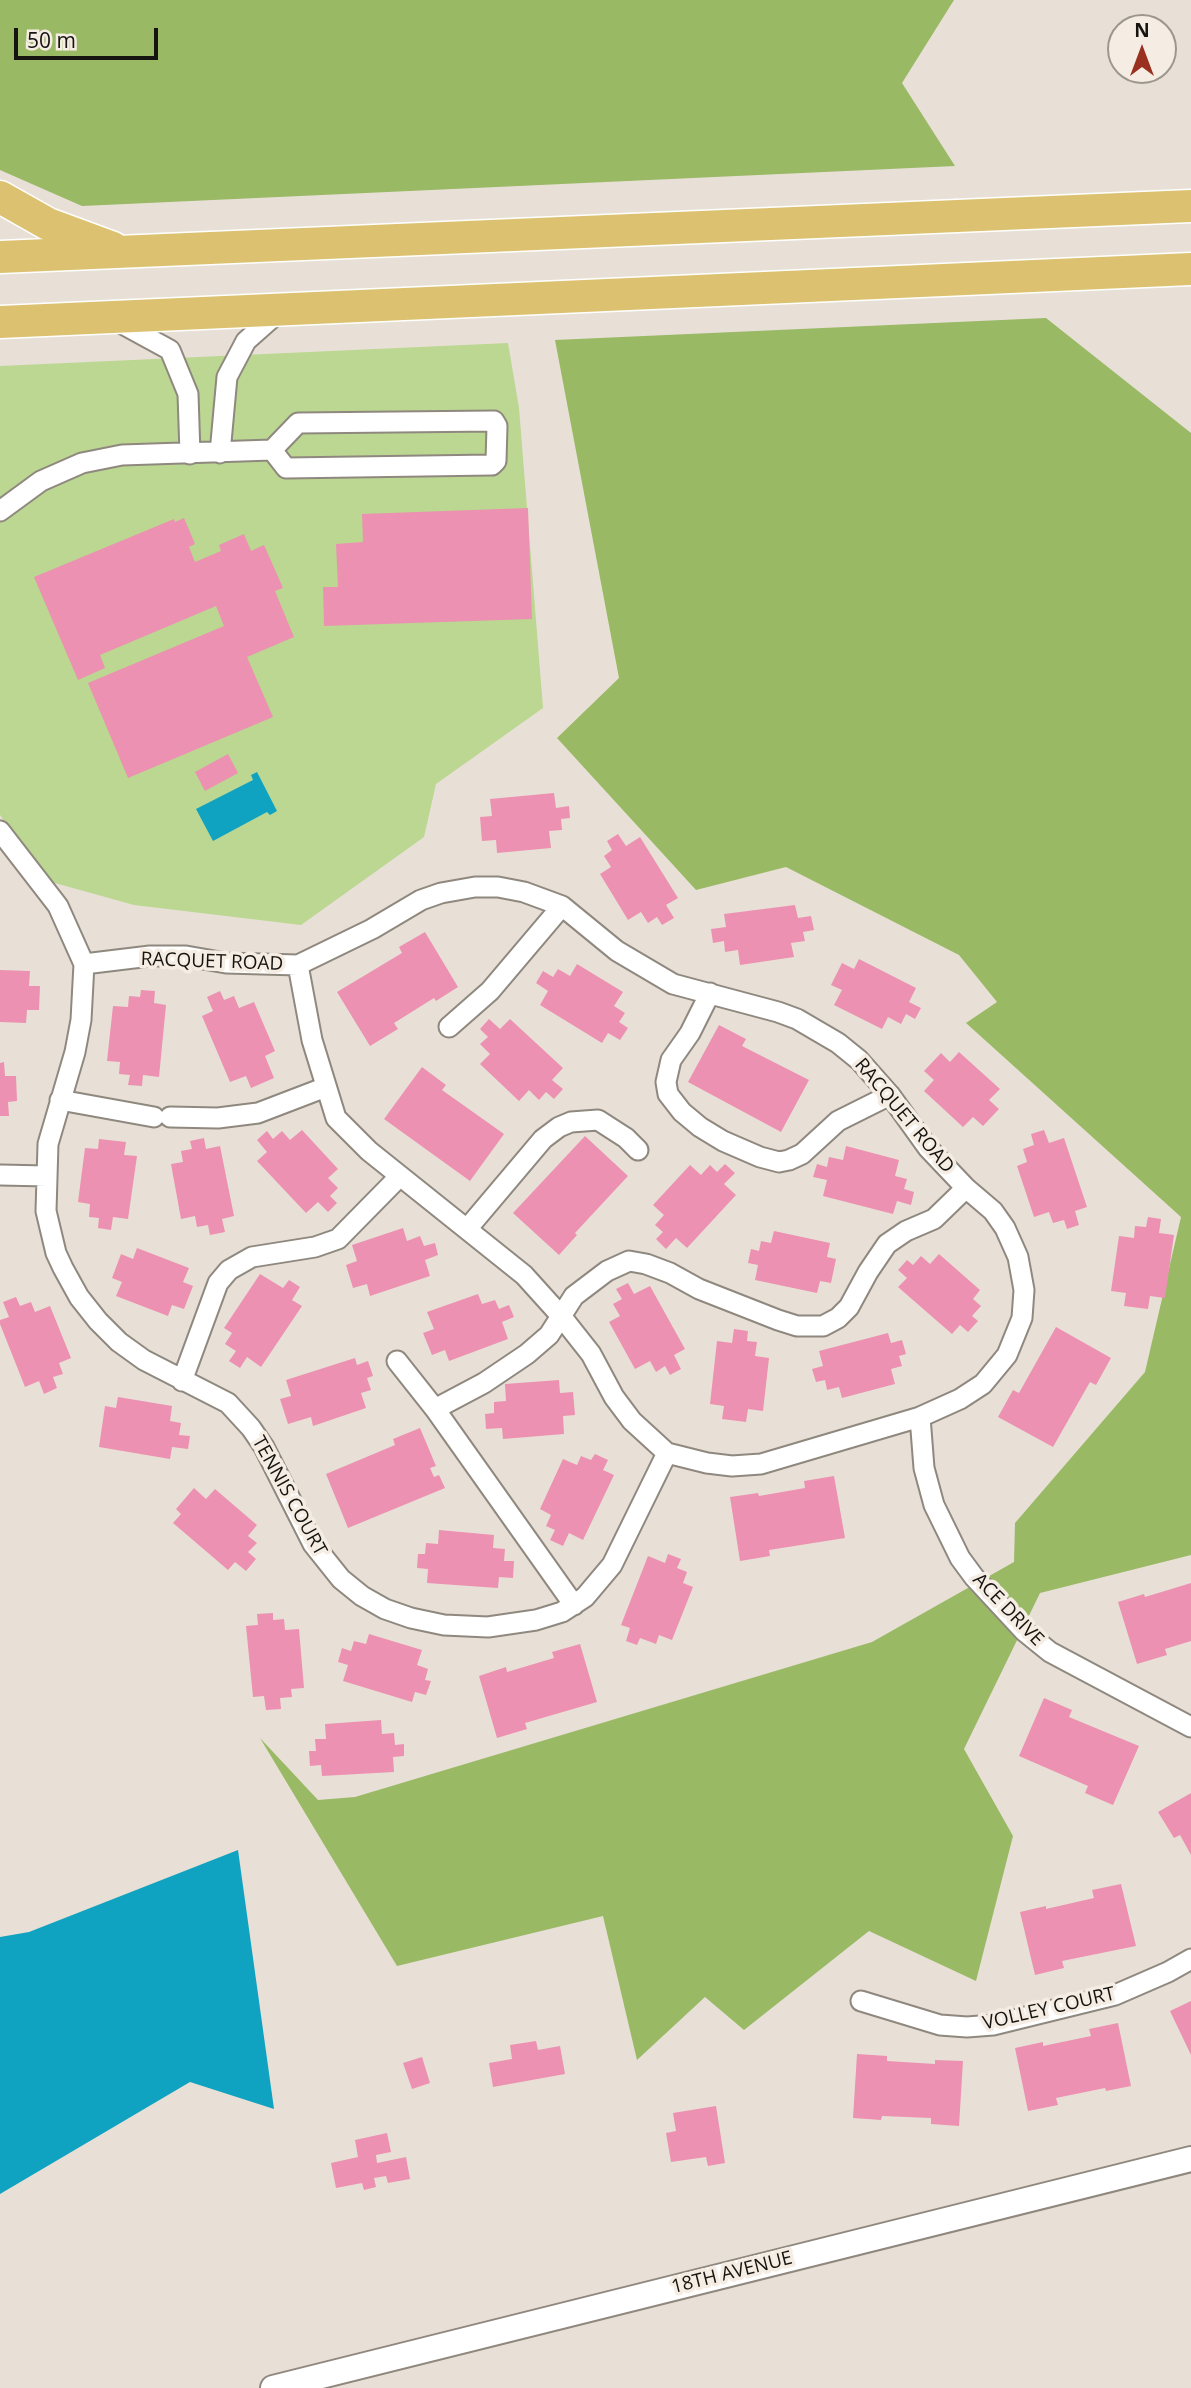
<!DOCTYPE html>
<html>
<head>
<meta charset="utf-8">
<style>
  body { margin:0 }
  #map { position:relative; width:1191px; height:2388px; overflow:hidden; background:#e8e0d6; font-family:"Open Sans",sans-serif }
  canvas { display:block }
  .north { position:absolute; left:1107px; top:14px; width:70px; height:70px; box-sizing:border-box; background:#f5ede3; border:2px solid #9c968f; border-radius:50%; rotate:0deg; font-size:19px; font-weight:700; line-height:28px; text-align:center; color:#161410 }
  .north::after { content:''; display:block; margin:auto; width:24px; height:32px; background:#9a301f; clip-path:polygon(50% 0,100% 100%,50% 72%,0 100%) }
  .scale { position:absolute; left:14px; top:28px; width:144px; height:32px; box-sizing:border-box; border:4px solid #161410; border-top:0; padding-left:9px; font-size:21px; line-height:24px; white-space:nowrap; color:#161410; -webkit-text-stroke:5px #f5ede3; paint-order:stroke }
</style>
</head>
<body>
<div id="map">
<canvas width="1191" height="2388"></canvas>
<div class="north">N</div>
<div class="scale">50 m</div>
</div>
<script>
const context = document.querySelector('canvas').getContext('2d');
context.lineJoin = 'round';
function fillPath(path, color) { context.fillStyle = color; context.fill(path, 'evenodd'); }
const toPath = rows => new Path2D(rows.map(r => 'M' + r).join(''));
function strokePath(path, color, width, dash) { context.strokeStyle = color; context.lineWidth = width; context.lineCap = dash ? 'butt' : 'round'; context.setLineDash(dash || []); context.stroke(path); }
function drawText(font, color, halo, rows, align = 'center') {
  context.font = font + ' "Open Sans",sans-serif'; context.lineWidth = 7; context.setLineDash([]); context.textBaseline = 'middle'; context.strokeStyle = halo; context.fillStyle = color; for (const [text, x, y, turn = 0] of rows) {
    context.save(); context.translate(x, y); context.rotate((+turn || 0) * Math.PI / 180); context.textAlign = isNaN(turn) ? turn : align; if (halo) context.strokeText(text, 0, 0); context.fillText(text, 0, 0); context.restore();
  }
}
fillPath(toPath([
  [508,343,519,408,543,708,436,784,424,837,301,925,134,905,44,880,0,815,0,366]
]), '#bbd791');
fillPath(toPath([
  [0,0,954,0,902,83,955,166,82,206,0,170],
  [1046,318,1191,433,1191,1555,1040,1593,964,1749,1013,1836,976,1981,869,1931,744,2030,705,1997,637,2060,603,1916,397,1966,260,1738,318,1800,355,1797,872,1642,1014,1562,1015,1523,1145,1372,1181,1217,966,1023,997,1002,959,955,786,867,696,890,557,738,619,678,555,340]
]), '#99b965');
fillPath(toPath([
  [257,772,277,811,270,815,267,812,213,841,196,809,253,780,251,775],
  [238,1850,274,2109,190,2082,0,2194,0,1937,29,1932]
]), '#10a2c1');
fillPath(toPath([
  [528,508,532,619,324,626,323,587,338,587,336,544,363,542,362,514],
  [184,518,195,544,189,547,195,562,221,551,219,545,244,534,251,551,264,545,283,588,275,591,294,637,247,657,273,717,128,778,88,683,224,626,216,606,100,655,105,668,78,680,34,577,174,519,175,522],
  [228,754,238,773,205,791,195,772],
  [554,793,556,808,569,806,570,818,561,819,562,830,549,831,551,848,497,853,496,840,482,841,480,817,492,816,490,799],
  [618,834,626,846,640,837,678,898,666,905,674,918,662,925,657,917,648,923,641,912,628,920,600,874,611,867,604,856,612,850,607,841],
  [795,905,798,918,811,916,814,930,803,932,805,941,791,943,794,957,740,965,738,950,725,952,724,941,713,943,711,929,726,927,724,914],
  [425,932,458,987,436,1001,434,998,394,1023,398,1029,370,1046,337,992,402,953,399,947],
  [859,959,916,988,909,1002,921,1008,915,1019,906,1014,901,1024,888,1017,882,1029,834,1005,842,990,831,985,842,963,854,969],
  [577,964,623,992,614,1006,625,1013,619,1022,628,1028,620,1040,608,1033,602,1043,540,1005,548,991,536,983,543,971,553,977,558,969,570,976],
  [0,970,30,971,29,986,40,986,39,1010,27,1010,26,1023,0,1022],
  [141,990,155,991,154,1003,166,1005,159,1077,143,1075,142,1086,128,1085,130,1075,119,1074,120,1062,107,1061,113,1006,128,1007,129,996,140,997],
  [220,991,224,1000,234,996,239,1008,254,1002,275,1051,265,1056,274,1078,251,1088,246,1076,230,1082,202,1016,213,1011,207,997],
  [489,1019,500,1029,510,1019,563,1068,552,1080,563,1089,554,1099,546,1092,539,1100,529,1090,519,1101,480,1064,490,1054,480,1044,488,1037,480,1029],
  [719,1025,746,1039,742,1046,809,1080,781,1132,688,1082],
  [959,1052,1000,1089,989,1100,999,1109,983,1126,973,1117,963,1127,924,1091,934,1080,924,1071,941,1053,950,1062],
  [4,1062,5,1076,16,1076,17,1101,8,1102,9,1116,0,1116,0,1063],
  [422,1067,446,1085,442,1090,504,1134,470,1181,384,1119],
  [302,1130,338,1169,328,1178,338,1188,330,1196,337,1203,328,1212,318,1202,306,1213,257,1161,267,1152,257,1140,267,1131,273,1139,282,1131,290,1140],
  [1044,1130,1049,1143,1064,1138,1087,1207,1075,1211,1079,1225,1067,1229,1064,1220,1053,1223,1049,1212,1034,1217,1017,1166,1027,1162,1023,1149,1034,1145,1031,1134],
  [585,1136,628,1176,575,1233,577,1235,559,1255,513,1213],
  [204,1138,206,1149,220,1146,234,1216,222,1219,225,1232,210,1235,208,1225,197,1227,195,1216,181,1219,171,1164,183,1162,181,1151,192,1149,190,1141],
  [99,1139,126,1142,124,1155,137,1156,128,1219,113,1217,111,1230,98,1228,99,1218,89,1217,90,1204,78,1202,85,1148,98,1149],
  [846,1146,899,1160,895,1176,907,1179,904,1189,914,1192,911,1205,897,1201,893,1214,823,1196,827,1180,813,1177,817,1164,827,1167,829,1157,843,1160],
  [725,1164,735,1173,724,1184,736,1195,687,1248,676,1238,666,1249,656,1239,663,1232,655,1225,664,1215,653,1205,690,1165,701,1175,710,1165,717,1172],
  [1148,1217,1161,1219,1159,1233,1174,1235,1165,1298,1150,1296,1148,1309,1124,1306,1126,1293,1111,1291,1119,1236,1134,1238,1135,1226,1146,1227],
  [403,1228,407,1241,420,1236,424,1246,435,1243,438,1255,425,1260,430,1276,370,1296,367,1284,353,1288,346,1265,357,1261,352,1245],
  [774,1231,830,1243,827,1257,836,1259,831,1283,820,1281,817,1293,755,1280,758,1265,748,1263,751,1249,759,1251,761,1241,771,1243],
  [137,1248,189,1268,183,1282,193,1286,184,1309,172,1305,168,1316,116,1296,122,1282,112,1278,121,1254,133,1259],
  [939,1254,980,1290,973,1299,981,1306,972,1316,978,1321,968,1332,960,1325,952,1334,898,1287,907,1278,898,1270,907,1260,913,1265,921,1256,930,1264],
  [260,1274,283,1288,289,1280,300,1287,292,1300,302,1306,261,1367,247,1357,240,1368,229,1361,236,1351,225,1344,232,1333,224,1328],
  [628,1283,634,1294,650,1286,685,1349,674,1355,681,1369,670,1375,665,1366,656,1372,650,1361,635,1369,609,1322,620,1316,613,1304,622,1299,616,1289],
  [478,1294,482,1304,495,1300,499,1309,509,1305,514,1317,502,1322,508,1339,449,1361,445,1350,432,1355,423,1333,434,1329,427,1312],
  [16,1297,20,1306,31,1302,35,1312,50,1306,71,1358,59,1363,63,1374,53,1377,57,1388,44,1394,39,1381,25,1387,0,1324,0,1320,9,1317,3,1302],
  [1056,1327,1111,1358,1096,1385,1090,1382,1053,1447,998,1417,1013,1390,1019,1393],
  [734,1329,748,1331,747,1341,757,1342,755,1356,769,1358,763,1411,748,1409,746,1422,722,1419,724,1406,710,1404,717,1341,732,1343],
  [888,1333,891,1343,902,1340,906,1354,899,1356,902,1366,891,1369,895,1384,842,1398,839,1387,827,1390,825,1380,816,1382,812,1369,823,1366,819,1351],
  [355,1358,357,1365,368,1361,373,1376,367,1378,371,1390,361,1393,366,1408,313,1426,311,1417,288,1424,280,1399,291,1396,286,1380],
  [559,1380,560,1393,573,1392,575,1415,563,1416,564,1434,503,1439,502,1428,486,1429,485,1414,494,1413,494,1402,506,1401,505,1384],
  [118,1397,172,1406,170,1421,181,1423,179,1435,190,1436,188,1449,172,1447,170,1459,99,1447,105,1406,116,1408],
  [420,1428,436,1466,430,1468,434,1477,439,1475,445,1488,348,1528,326,1474,395,1445,393,1439],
  [595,1454,608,1460,603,1470,614,1475,583,1540,569,1533,563,1546,550,1540,555,1530,546,1526,551,1515,540,1509,563,1459,577,1465,581,1456,591,1460],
  [834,1476,845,1538,769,1550,770,1556,740,1561,730,1497,758,1493,759,1496,805,1488,804,1481],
  [194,1488,206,1499,215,1489,257,1525,248,1536,257,1543,248,1552,256,1559,246,1571,235,1562,228,1570,173,1523,181,1514,176,1509],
  [439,1530,494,1535,493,1548,505,1549,504,1561,514,1561,513,1578,499,1577,498,1588,427,1583,428,1569,417,1568,418,1554,425,1554,426,1543,438,1544],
  [668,1554,681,1559,677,1568,687,1572,683,1583,693,1587,672,1640,659,1635,656,1644,640,1638,637,1645,626,1641,630,1628,621,1625,648,1556,665,1563],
  [1191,1583,1191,1641,1165,1649,1167,1655,1137,1664,1118,1602,1144,1594,1145,1597],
  [273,1613,273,1620,284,1619,285,1630,299,1629,304,1688,291,1689,292,1697,280,1698,281,1709,266,1710,264,1696,253,1697,246,1626,258,1625,257,1614],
  [369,1634,422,1650,417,1665,428,1669,425,1680,431,1681,426,1695,415,1692,412,1702,343,1681,348,1665,338,1662,342,1648,351,1651,354,1641,366,1644],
  [580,1644,597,1702,525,1723,527,1729,497,1738,479,1676,506,1667,507,1672,554,1658,552,1652],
  [1044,1698,1072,1710,1069,1717,1139,1746,1113,1805,1085,1793,1088,1786,1019,1756],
  [381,1720,382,1734,394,1733,395,1745,404,1744,404,1756,393,1757,394,1772,322,1776,321,1765,310,1766,309,1751,316,1751,315,1739,326,1739,325,1724],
  [1191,1793,1191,1855,1180,1835,1174,1838,1158,1812],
  [1121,1884,1136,1946,1062,1961,1064,1968,1035,1975,1020,1912,1046,1906,1046,1909,1094,1898,1092,1890],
  [1191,2001,1191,2055,1170,2011],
  [1118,2023,1131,2086,1106,2091,1105,2088,1056,2098,1058,2105,1028,2111,1015,2048,1043,2042,1043,2046,1091,2036,1089,2029],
  [536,2041,538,2050,560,2046,565,2074,493,2087,489,2063,512,2059,510,2045],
  [857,2054,887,2056,887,2061,935,2064,935,2060,963,2061,959,2126,931,2124,931,2118,882,2116,881,2120,853,2118],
  [422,2057,430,2083,412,2089,403,2063],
  [716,2106,725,2163,708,2166,706,2157,671,2162,666,2133,676,2131,673,2113],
  [387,2133,391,2152,376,2155,377,2163,406,2157,410,2179,388,2183,386,2176,374,2178,376,2187,364,2190,362,2183,336,2188,331,2163,358,2157,355,2140]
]), '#ec91b1');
const minor = toPath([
  [115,320,170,350,188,394,190,454],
  [220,453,227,377,246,341,281,310],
  [0,511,41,481,82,463,122,455,272,450,298,423,494,421,497,426,496,461,492,465,286,468,272,450],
  [0,831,58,906,84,964,81,1020,75,1052,48,1144,46,1211,56,1253,63,1268,79,1297,98,1321,119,1342,144,1360,228,1403,251,1428,264,1447,313,1544,341,1579,362,1596,385,1609,411,1618,444,1625,488,1627,536,1620,562,1612,585,1597,612,1565,667,1453],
  [84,964,150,956,186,956,226,963,298,965,372,929,421,900,441,893,475,887,498,887,524,892,562,906,617,951,673,984,778,1012,797,1019,838,1043,859,1060,890,1095,928,1148,966,1188,993,1211,1005,1228,1018,1257,1024,1290,1022,1318,1007,1355,983,1384,960,1399,920,1417,761,1464,732,1466,707,1463,667,1453,632,1421,614,1397,591,1354,561,1316,524,1275,369,1151,336,1118,312,1040,298,965],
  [710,993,690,1033,671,1060,666,1082,668,1094,682,1112,700,1127,723,1141,760,1157,779,1162,789,1160,802,1154,838,1121,890,1095],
  [449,1027,490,991,562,906],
  [60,1100,154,1117],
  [170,1117,218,1118,258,1113,326,1087],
  [0,1175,47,1176],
  [467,1229,543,1139,559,1127,571,1122,598,1120,626,1138,638,1150],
  [397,1361,435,1409,574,1605],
  [182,1381,218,1283,229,1270,252,1257,315,1247,338,1239,400,1176],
  [435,1409,484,1383,527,1354,549,1335,574,1296,607,1271,629,1261,646,1264,670,1273,699,1289,778,1320,797,1326,823,1326,838,1318,849,1307,868,1272,887,1244,906,1231,934,1219,966,1188],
  [920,1417,924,1468,934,1505,960,1558,974,1577,1024,1631,1050,1652,1191,1727],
  [861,2001,940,2025,967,2027,993,2025,1115,1995,1168,1972,1191,1959]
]);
const tertiary = toPath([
  [273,2388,1191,2159]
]);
const trunk = toPath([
  [0,197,48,224,113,248],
  [0,257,1191,206],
  [0,322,1191,269]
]);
strokePath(minor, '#8f887f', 23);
strokePath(tertiary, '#8f887f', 28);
strokePath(trunk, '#fff', 35);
strokePath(minor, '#fff', 19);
strokePath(tertiary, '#fff', 24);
strokePath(trunk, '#dcc270', 32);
drawText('19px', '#161410', '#f5ede3', [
  ["RACQUET ROAD",212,962,2],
  ["RACQUET ROAD",904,1116,50],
  ["TENNIS COURT",289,1496,61],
  ["ACE DRIVE",1008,1610,46],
  ["VOLLEY COURT",1049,2009,-13],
  ["18TH AVENUE",732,2273,-14]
]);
</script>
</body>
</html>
